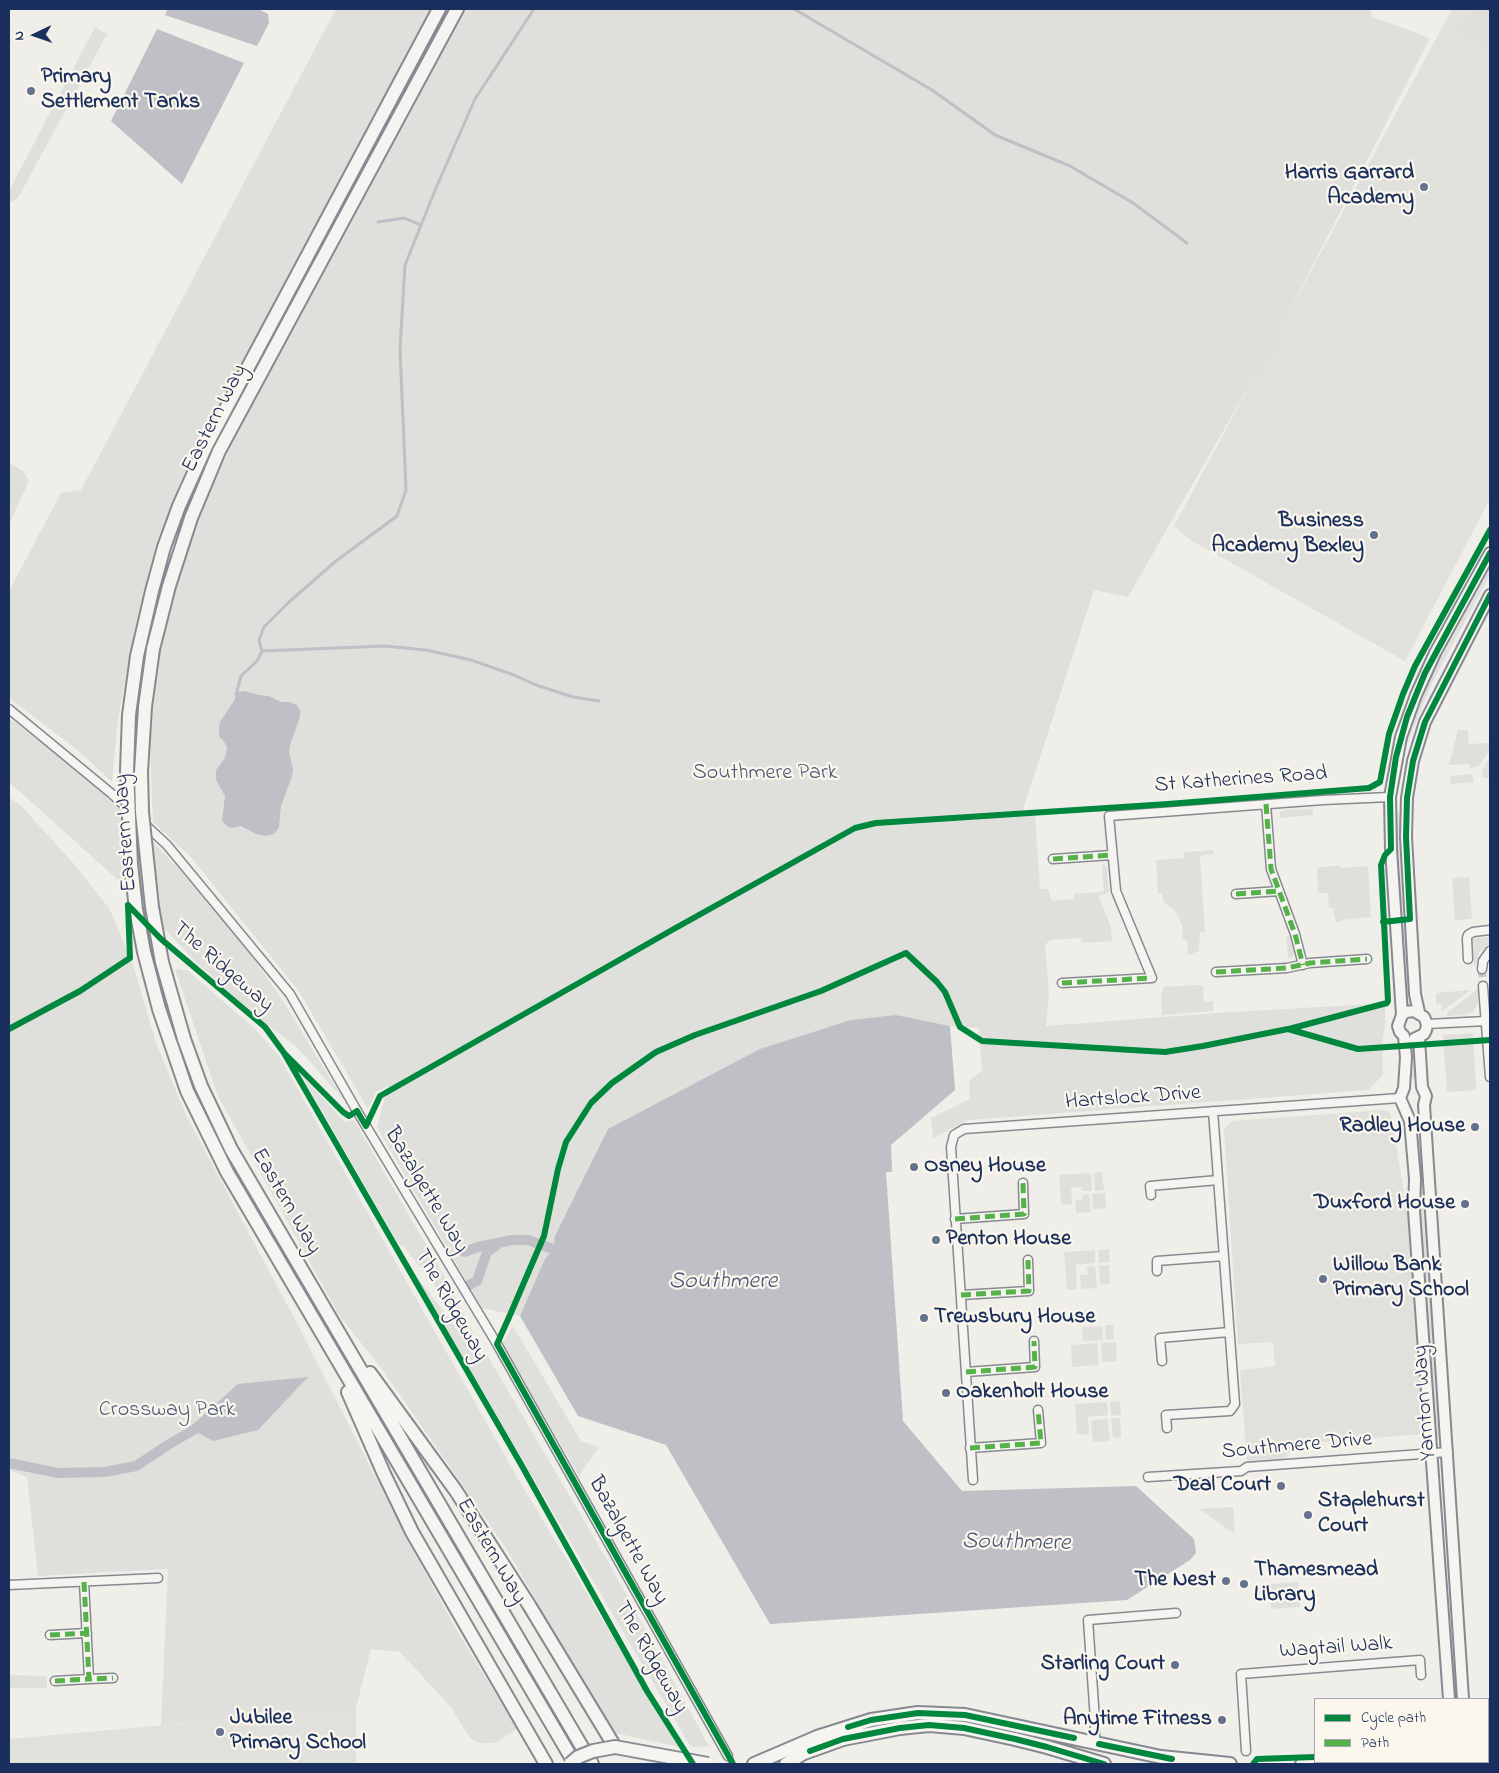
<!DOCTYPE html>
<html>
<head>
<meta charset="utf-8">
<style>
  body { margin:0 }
  #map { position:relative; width:1499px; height:1773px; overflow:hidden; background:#efeee9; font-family:"Indie Flower",sans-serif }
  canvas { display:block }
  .frame { position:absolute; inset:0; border:10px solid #1b2f5e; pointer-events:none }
  .legend { position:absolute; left:1314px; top:1698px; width:175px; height:65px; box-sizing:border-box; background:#fbf7ec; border:1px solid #a1a7b3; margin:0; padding:6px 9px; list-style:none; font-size:15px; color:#1b2f5e }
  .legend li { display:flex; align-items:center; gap:10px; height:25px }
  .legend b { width:25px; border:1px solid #a1a7b3 }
  .north { position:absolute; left:10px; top:10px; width:50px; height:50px; -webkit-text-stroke:4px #fbf7ec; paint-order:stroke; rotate:267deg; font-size:14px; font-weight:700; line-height:20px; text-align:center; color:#1b2f5e }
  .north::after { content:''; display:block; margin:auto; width:18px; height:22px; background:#1b2f5e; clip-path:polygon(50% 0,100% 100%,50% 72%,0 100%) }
</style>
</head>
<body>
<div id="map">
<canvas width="1499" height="1773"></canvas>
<div class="frame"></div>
<ul class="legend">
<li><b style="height:6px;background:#00873e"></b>Cycle path</li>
<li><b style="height:6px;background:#55b248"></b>Path</li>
</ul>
<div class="north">N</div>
</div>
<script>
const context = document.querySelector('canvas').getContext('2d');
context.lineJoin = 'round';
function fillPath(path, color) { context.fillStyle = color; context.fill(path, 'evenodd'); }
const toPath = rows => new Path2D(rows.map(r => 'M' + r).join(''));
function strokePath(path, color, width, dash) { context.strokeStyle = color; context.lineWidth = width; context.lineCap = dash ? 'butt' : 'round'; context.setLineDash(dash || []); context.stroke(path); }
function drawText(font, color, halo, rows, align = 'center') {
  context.font = font + ' "Indie Flower",sans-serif'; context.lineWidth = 4.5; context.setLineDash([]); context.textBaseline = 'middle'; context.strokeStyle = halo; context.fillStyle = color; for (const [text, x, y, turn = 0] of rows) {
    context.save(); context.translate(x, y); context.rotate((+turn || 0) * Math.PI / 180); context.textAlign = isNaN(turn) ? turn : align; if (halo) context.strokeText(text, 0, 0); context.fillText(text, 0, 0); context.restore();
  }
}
fillPath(toPath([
  [1452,9,1490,9,1490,499,1405,661,1189,539,1174,526],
  [1385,1110,1389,1112,1392,1120,1408,1217,1423,1434,1298,1444,1282,1461,1247,1463,1240,1370,1275,1366,1273,1342,1238,1344,1224,1129,1233,1121],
  [356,1708,356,1764,9,1764,9,1739]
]), '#e0e0dd');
fillPath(toPath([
  [336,9,433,9,339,181,180,483,155,547,136,622,118,719,112,782,80,752,9,698,9,591,61,493,81,490],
  [466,9,1370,9,1373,17,1430,38,1266,356,1128,597,1094,590,1022,813,1035,816,1040,889,1048,889,1052,901,1074,899,1074,894,1097,892,1111,927,1112,941,1082,943,1081,938,1052,940,1045,944,1049,994,1046,1026,1216,1013,1372,1004,1385,1007,1385,1023,1382,1043,1383,1075,1368,1090,968,1120,933,1138,931,1118,970,1099,969,1081,982,1071,979,1028,950,1026,896,1015,608,1129,520,1316,482,1308,377,1127,388,1086,376,1092,368,1109,300,993,191,857,153,822,150,746,162,614,199,516,232,444],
  [1474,9,1490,9,1490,44,1463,29],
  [95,27,107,34,18,198,9,203,9,191],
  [9,463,23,471,29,481,9,525],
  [1490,559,1490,575,1432,683,1402,756,1404,740,1424,684],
  [9,718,59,756,107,797,155,844,202,894,243,944,278,993,342,1098,298,1048,259,1018,197,963,118,880,9,782],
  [1458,730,1468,730,1469,744,1490,743,1490,749,1479,766,1470,768,1469,764,1449,765],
  [1490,757,1490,778,1483,778,1482,771],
  [1472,774,1474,782,1450,784,1451,776],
  [9,797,22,807,74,864,109,908,133,965,156,1043,187,1117,299,1327,410,1545,456,1629,517,1729,495,1743,479,1743,470,1738,450,1706,400,1652,371,1649,356,1708,161,1725,168,1569,38,1576,27,1477,9,1470],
  [1394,807,1396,807,1401,820,1406,914,1399,915,1394,837],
  [1313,809,1313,815,1280,818,1280,812,1285,810],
  [1214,850,1214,854,1200,856,1205,932,1200,933,1199,951,1188,955,1187,940,1183,940,1182,925,1176,912,1163,901,1162,894,1158,894,1156,860,1184,858,1184,852],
  [1102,865,1106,865,1109,892,1099,896,1098,892,1104,891],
  [1339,865,1341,868,1368,866,1371,917,1341,920,1341,922,1336,922,1333,908,1329,908,1328,893,1318,893,1317,868],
  [1469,877,1472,919,1455,920,1452,878],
  [1399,922,1407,922,1413,1005,1405,1005],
  [1286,936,1291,936,1295,948,1294,955,1291,958,1288,958],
  [1490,937,1490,943,1479,952,1476,965,1474,965,1473,939,1475,938],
  [175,969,187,970,253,1027,279,1056,517,1477,679,1747,611,1732,506,1548,382,1369,339,1315,217,1094],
  [1195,985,1203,986,1204,1002,1213,1001,1213,1011,1162,1015,1161,993,1163,993,1163,987],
  [1478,989,1478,1002,1473,1012,1466,1015,1447,1016,1447,1013],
  [1471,990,1442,1011,1441,1004,1436,1005,1436,993],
  [1473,1033,1476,1090,1447,1092,1443,1035],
  [1415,1041,1417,1078,1407,1079,1408,1042],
  [302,1076,345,1122,354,1120,443,1274,475,1336,404,1247,398,1243],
  [1420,1115,1441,1404,1438,1410,1440,1438,1436,1439,1412,1116],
  [1102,1172,1104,1190,1095,1191,1094,1173],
  [1091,1173,1092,1191,1082,1191,1082,1187,1071,1188,1072,1204,1061,1205,1059,1175],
  [1105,1193,1106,1208,1093,1209,1092,1194],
  [1089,1194,1091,1212,1076,1213,1075,1200,1083,1200,1082,1195],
  [1109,1249,1110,1262,1099,1263,1098,1250],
  [1095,1250,1095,1263,1076,1265,1077,1289,1067,1290,1064,1252],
  [1109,1265,1110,1284,1100,1285,1099,1266],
  [1095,1266,1097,1288,1081,1289,1080,1275,1088,1275,1087,1267],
  [416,1276,476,1353,486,1353,610,1565,709,1746,691,1747,579,1557],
  [1105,1325,1113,1325,1114,1339,1106,1340],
  [513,1326,581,1441,599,1447,579,1476,502,1343],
  [1102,1326,1103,1340,1083,1341,1082,1327],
  [1116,1342,1117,1361,1102,1362,1101,1343],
  [1097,1343,1099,1365,1072,1367,1071,1345],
  [1120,1401,1121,1415,1111,1416,1110,1402],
  [1107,1402,1108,1415,1088,1417,1089,1434,1077,1435,1075,1404],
  [1111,1418,1120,1418,1121,1437,1113,1438],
  [1108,1419,1110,1441,1093,1442,1091,1420],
  [1233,1507,1235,1534,1199,1509],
  [1298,1582,1300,1607,1271,1609,1270,1596,1259,1597,1258,1585],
  [9,1675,47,1676,47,1688,9,1688],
  [1488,1745,1490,1748,1490,1764,1432,1764,1433,1762,1488,1762]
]), '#dfdfdc');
fillPath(toPath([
  [168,9,258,9,268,14,269,23,257,46,165,15],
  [157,29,244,63,182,184,111,121],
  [244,691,259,695,269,696,281,702,289,702,297,705,300,710,300,717,290,745,289,752,293,769,292,776,281,806,279,827,274,834,266,836,256,834,241,826,231,828,227,826,222,821,225,796,216,780,216,770,225,758,227,748,225,743,219,736,219,728,220,722,235,699,236,692],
  [896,1015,950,1026,955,1090,891,1145,892,1172,886,1172,903,1421,962,1491,1136,1486,1194,1539,1196,1553,1190,1560,1127,1600,770,1624,666,1445,578,1416,520,1316,545,1259,553,1249,555,1236,608,1129,760,1049,851,1020],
  [308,1377,258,1430,213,1441,189,1428,238,1384]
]), '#bec0c6');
strokePath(toPath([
  [794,9,932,90,995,135,1070,166,1133,203,1187,243],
  [378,222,404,218,421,225],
  [262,651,385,646,426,650,471,660,514,675,536,685,573,697,599,701],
  [236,694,241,676,257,661,262,651,259,640,264,627,289,602,336,561,397,516,406,490,400,348,405,265,436,188,475,99,534,9]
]), '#bec0c6', 3);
strokePath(toPath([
  [464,1252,478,1247,512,1240,528,1240,553,1249],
  [469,1285,477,1281,487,1252,497,1245],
  [9,1463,58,1473,105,1472,136,1466,171,1443,204,1424]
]), '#bec0c6', 10);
strokePath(toPath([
  [1482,969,1483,986],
  [728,1756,733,1764]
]), '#c5c8cd', 8, [8, 4]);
const minor = toPath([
  [9,709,112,794,167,845,290,994,357,1111,497,1344,728,1756],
  [1266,804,1271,869,1295,934,1303,965],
  [1053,859,1112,855],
  [1236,894,1279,891],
  [1468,959,1467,938,1468,935,1473,932,1490,930],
  [1482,969,1483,961,1490,951],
  [1216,972,1287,968,1310,963,1367,959],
  [1062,983,1152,978,1116,891,1109,816,1323,800,1390,797],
  [1483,986,1490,1077],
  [1427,1024,1486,1021],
  [1151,1195,1150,1186,1218,1180],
  [955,1219,1024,1214,1023,1183],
  [1157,1271,1157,1261,1224,1256],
  [961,1295,1029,1291,1028,1260],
  [1162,1361,1160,1338,1229,1332],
  [966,1372,1035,1367,1034,1341],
  [1167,1428,1166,1415,1230,1411,1235,1404,1213,1111],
  [970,1448,1041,1443,1038,1410],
  [1148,1477,1241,1471,1247,1467,1448,1452],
  [973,1480,951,1147,954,1135,964,1129,1400,1098],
  [84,1582,89,1679,113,1678],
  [9,1585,158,1578],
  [50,1635,87,1633],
  [55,1681,89,1679],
  [1095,1743,1095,1720,1088,1620,1176,1613],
  [1246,1751,1241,1674,1420,1660,1421,1675]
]);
const tertiary = toPath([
  [1419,1012,1415,994,1406,837,1407,798,1413,761,1425,722,1490,595],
  [1402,1015,1406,1012,1414,1011,1424,1017,1427,1024,1426,1030,1424,1034,1414,1039],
  [1419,1038,1422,1087,1426,1096,1424,1105,1463,1699],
  [1449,1699,1414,1211,1415,1179,1410,1121,1400,1098,1404,1088,1406,1057,1404,1036,1400,1032,1398,1026,1402,1015,1391,849,1390,797,1401,737,1416,695,1435,653,1490,553]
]);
const primary = toPath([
  [153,649,169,586,191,518,219,451,457,9],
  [137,656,152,591,164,547,179,506,206,446,439,9],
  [159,1009,187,1091,227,1172,575,1764],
  [184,1039,201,1086,231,1149,592,1764],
  [370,1373,456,1491,529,1605,615,1747],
  [348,1392,384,1474,412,1532,546,1764],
  [1488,1737,1490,1738],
  [754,1764,817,1737,871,1720,918,1713,965,1715,1161,1757,1230,1764],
  [786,1764,804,1753,843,1739,900,1728,929,1725,964,1728,1015,1739,1047,1747,1104,1764],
  [1302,1764,1351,1762],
  [1425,1764,1425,1762]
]);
strokePath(minor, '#868a90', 11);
strokePath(tertiary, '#868a90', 14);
strokePath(primary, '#868a90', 16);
strokePath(minor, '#f5f4f0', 8);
strokePath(tertiary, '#f5f4f0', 10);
strokePath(primary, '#f5f4f0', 12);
const primaryBridge = toPath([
  [153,649,145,707,141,772,142,812,152,907,162,962,184,1039],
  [137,656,129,715,127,770,131,864,136,909,144,952,159,1009],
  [570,1764,578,1757,593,1751,615,1747,708,1764]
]);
strokePath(primaryBridge, '#868a90', 16, []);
strokePath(primaryBridge, '#f5f4f0', 12);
strokePath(toPath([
  [1266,804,1271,869,1295,934,1303,965],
  [1053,859,1112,855],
  [1236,894,1279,891],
  [1216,972,1287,968,1310,963,1367,959],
  [1062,983,1152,978],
  [955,1219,1024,1214,1023,1183],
  [961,1295,1029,1291,1028,1260],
  [966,1372,1035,1367,1034,1341],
  [970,1448,1041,1443,1038,1410],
  [84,1582,89,1679,113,1678],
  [50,1635,87,1633],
  [55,1681,89,1679]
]), '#55b248', 5, [10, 5]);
strokePath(toPath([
  [128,905,161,939,265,1027,284,1053,522,1466,647,1691,693,1764],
  [1383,922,1410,919,1406,837,1407,798,1413,761,1425,722,1490,595],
  [9,1029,80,991,130,958,128,905],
  [1289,1029,1387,1003,1388,1001,1381,865,1385,855,1391,849,1390,797,1396,757,1407,717,1425,673,1490,553],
  [284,1053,343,1112,349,1116,357,1111,366,1126,380,1096,672,930,855,828,876,823,1168,804,1369,788,1380,782,1389,734,1403,694,1415,666,1490,530],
  [848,1727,871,1720,918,1713,965,1715,1074,1738],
  [1099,1744,1172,1759],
  [810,1751,843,1739,900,1728,929,1725,964,1728,1015,1739,1047,1747,1104,1764],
  [733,1764,497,1344,510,1315,544,1236,558,1169,566,1142,591,1103,612,1083,656,1052,695,1035,821,991,906,953,937,982,945,992,960,1027,982,1041,1165,1052,1203,1046,1288,1029,1358,1049,1490,1040],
  [1253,1764,1257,1759,1315,1757]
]), '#00873e', 6);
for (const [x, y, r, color] of [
  [31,91,5,"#65728f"],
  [1424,187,5,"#65728f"],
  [1374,535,5,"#65728f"],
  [1475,1127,5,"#65728f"],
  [914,1167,5,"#65728f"],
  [1465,1204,5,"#65728f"],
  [936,1240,5,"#65728f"],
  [1323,1279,5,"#65728f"],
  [924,1318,5,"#65728f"],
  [946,1393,5,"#65728f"],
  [1281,1486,5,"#65728f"],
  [1308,1515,5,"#65728f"],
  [1226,1581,5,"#65728f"],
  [1244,1584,5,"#65728f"],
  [1175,1665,5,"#65728f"],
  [1222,1720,5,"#65728f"],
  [220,1732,5,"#65728f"]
]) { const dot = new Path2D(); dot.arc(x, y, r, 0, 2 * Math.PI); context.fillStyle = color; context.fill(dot); strokePath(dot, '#fbf7ec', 2); }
drawText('bold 22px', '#1b2f5e', '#fbf7ec', [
  ["Primary",41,78],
  ["Settlement Tanks",41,103],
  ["Harris Garrard",1414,174,"right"],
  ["Academy",1414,199,"right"],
  ["Business",1364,522,"right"],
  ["Academy Bexley",1364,547,"right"],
  ["Radley House",1465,1127,"right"],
  ["Osney House",924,1167],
  ["Duxford House",1455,1204,"right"],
  ["Penton House",946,1240],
  ["Willow Bank",1333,1266],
  ["Primary School",1333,1291],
  ["Trewsbury House",934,1318],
  ["Oakenholt House",956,1393],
  ["Deal Court",1271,1486,"right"],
  ["Staplehurst",1318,1502],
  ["Court",1318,1527],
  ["Thamesmead",1254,1571],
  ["Library",1254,1596],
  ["The Nest",1216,1581,"right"],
  ["Starling Court",1165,1665,"right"],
  ["Jubilee",230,1719],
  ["Primary School",230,1744],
  ["Anytime Fitness",1212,1720,"right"]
], 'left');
drawText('22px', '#1b2f5e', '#fbf7ec', [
  ["Eastern Way",216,419,-63],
  ["St Katherines Road",1241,781,-4],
  ["Eastern Way",127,833,-94],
  ["The Ridgeway",222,968,41],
  ["Hartslock Drive",1133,1099,-4],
  ["Bazalgette Way",425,1191,59],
  ["Eastern Way",285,1202,60],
  ["The Ridgeway",450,1306,60],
  ["Yarnton Way",1426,1403,-94],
  ["Southmere Drive",1297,1447,-5],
  ["Bazalgette Way",627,1541,61],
  ["Eastern Way",490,1552,60],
  ["Wagtail Walk",1336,1649,-4],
  ["The Ridgeway",650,1658,60]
]);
drawText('22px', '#49587b', '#fbf7ec', [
  ["Southmere Park",765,774],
  ["Crossway Park",167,1411]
]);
drawText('italic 24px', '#465579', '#fbf7ec', [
  ["Southmere",723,1283],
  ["Southmere",1016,1544,1]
]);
</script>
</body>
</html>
